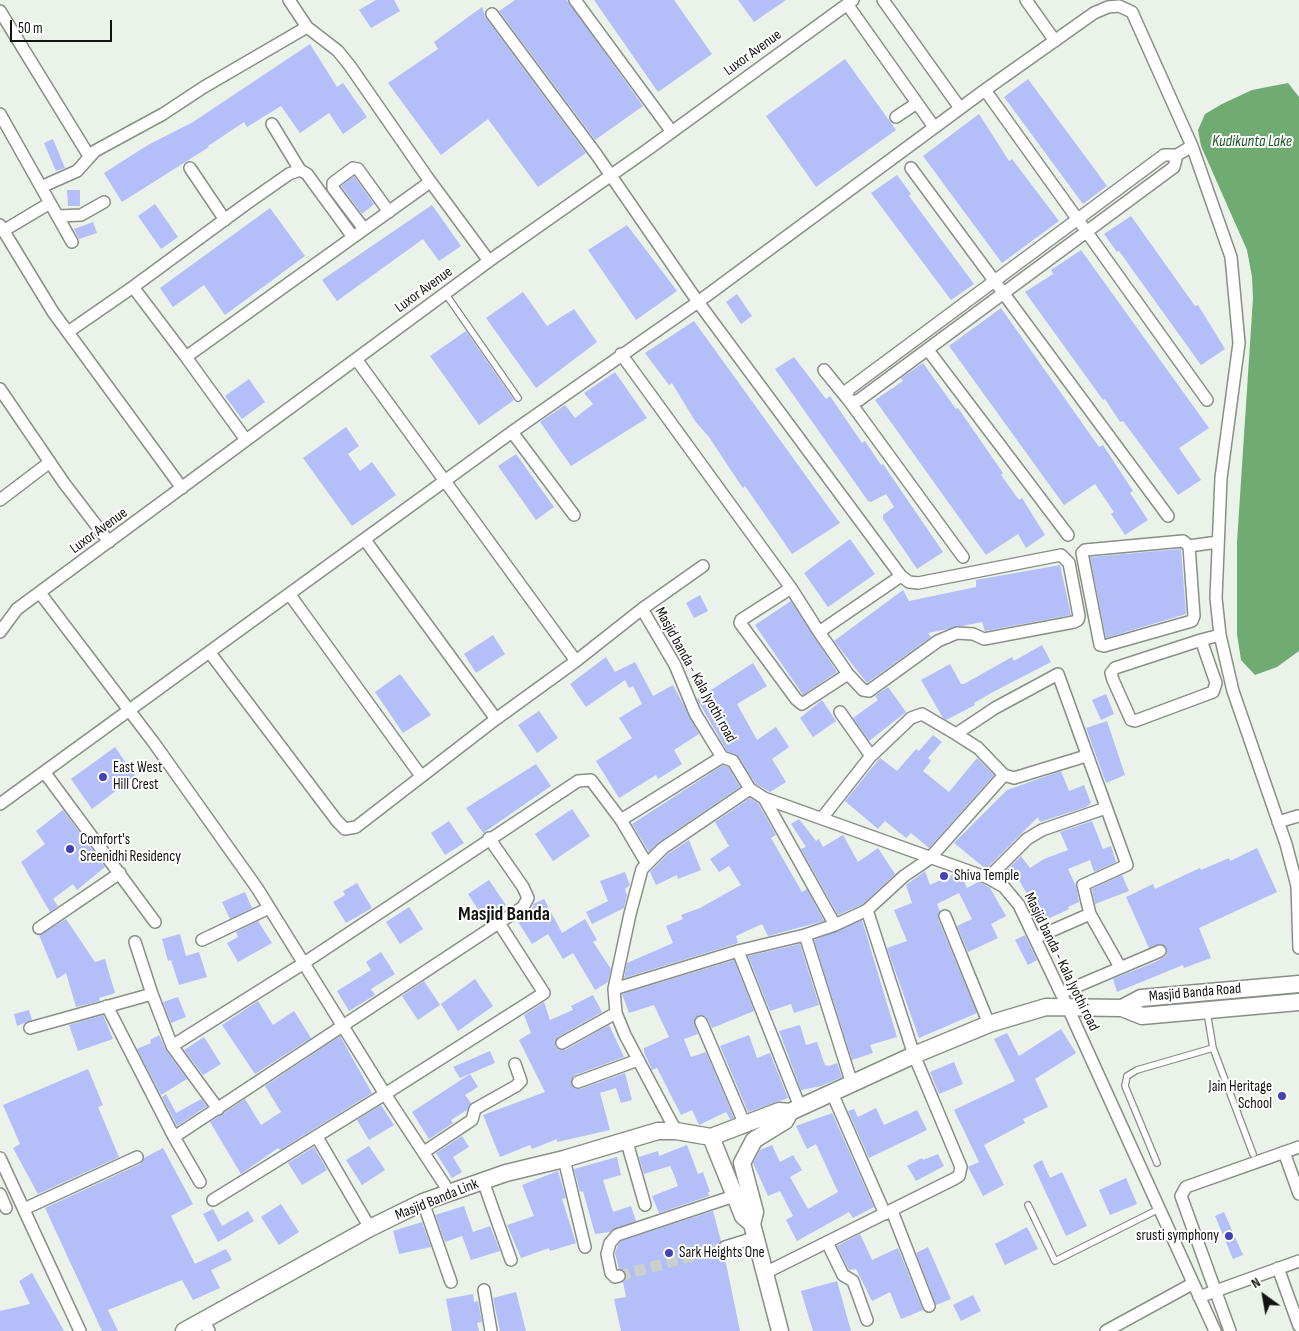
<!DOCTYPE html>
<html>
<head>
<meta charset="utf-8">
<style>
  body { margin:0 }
  #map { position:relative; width:1299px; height:1331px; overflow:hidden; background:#eaf2ea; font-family:"Sofia Sans Condensed",sans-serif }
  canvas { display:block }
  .north { position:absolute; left:1239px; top:1271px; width:50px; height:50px; -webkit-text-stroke:4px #fff; paint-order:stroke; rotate:328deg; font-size:14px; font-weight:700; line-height:20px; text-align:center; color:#101310 }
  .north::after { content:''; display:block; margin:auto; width:18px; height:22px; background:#101310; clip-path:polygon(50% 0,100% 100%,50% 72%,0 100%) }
  .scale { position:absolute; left:10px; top:20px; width:102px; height:22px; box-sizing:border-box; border:2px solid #101310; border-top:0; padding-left:6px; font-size:15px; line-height:18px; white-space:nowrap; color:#101310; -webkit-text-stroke:4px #fff; paint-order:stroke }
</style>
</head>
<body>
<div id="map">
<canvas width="1299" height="1331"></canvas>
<div class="north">N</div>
<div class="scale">50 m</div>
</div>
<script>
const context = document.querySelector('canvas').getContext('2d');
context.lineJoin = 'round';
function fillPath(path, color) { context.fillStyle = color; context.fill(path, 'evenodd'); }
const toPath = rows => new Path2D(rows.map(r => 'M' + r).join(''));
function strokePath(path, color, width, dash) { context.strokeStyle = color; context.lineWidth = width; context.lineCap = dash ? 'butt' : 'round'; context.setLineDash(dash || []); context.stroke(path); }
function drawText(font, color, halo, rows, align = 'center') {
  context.font = font + ' "Sofia Sans Condensed",sans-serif'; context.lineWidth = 4; context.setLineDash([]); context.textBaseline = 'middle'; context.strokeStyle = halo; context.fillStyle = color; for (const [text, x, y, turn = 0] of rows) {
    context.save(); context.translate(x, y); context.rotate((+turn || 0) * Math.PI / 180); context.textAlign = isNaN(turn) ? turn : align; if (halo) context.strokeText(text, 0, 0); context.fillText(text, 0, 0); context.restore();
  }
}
fillPath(toPath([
  [1288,83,1299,97,1299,651,1277,667,1255,675,1241,660,1237,634,1237,542,1253,298,1252,277,1247,250,1201,146,1198,130,1205,114,1222,104,1252,90]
]), '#70ac72');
fillPath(toPath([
  [376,0,394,0,400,11,371,28,359,10],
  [515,0,567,0,643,106,595,140,499,11],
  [594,0,674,0,712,54,658,92],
  [738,0,786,0,754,22],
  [482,7,486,18,586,153,538,187,488,119,441,155,388,83,438,49,434,42],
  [310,44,337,87,343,83,367,117,343,134,329,113,300,133,281,106,247,127,244,122,208,146,209,147,122,202,104,173,148,145,193,122],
  [845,59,896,130,816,187,766,116],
  [1028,79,1107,186,1083,204,1004,97],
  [979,114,1009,161,1012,159,1059,221,1002,263,923,156],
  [53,139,65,168,56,171,44,143],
  [897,175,911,194,909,196,974,284,951,300,871,193],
  [354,176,374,204,362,214,341,186],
  [67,190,80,190,80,206,68,206],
  [155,204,178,237,161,249,138,216],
  [432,205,461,246,439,261,423,239,337,301,322,280],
  [270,208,305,256,225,315,204,285,173,307,160,288],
  [1131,216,1195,306,1198,305,1225,349,1201,365,1119,251,1117,252,1104,234],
  [93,222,97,233,79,239,74,229],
  [627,225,677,291,636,320,588,250],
  [1081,250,1209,428,1179,448,1201,480,1178,495,1123,421,1120,422,1105,399,1103,400,1025,292,1053,274,1051,270],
  [523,292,547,326,574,309,597,342,536,388,486,318],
  [737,294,752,316,741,324,726,302],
  [1001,308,1099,447,1103,445,1133,491,1130,493,1148,520,1125,535,1111,514,1114,512,1095,484,1064,505,949,346],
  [694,321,840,523,792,554,745,486,743,488,732,472,709,437,695,421,672,383,669,385,645,353],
  [466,331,514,400,479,425,430,356],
  [794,357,826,399,830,396,862,443,865,441,881,465,883,464,943,552,917,569,883,519,883,515,894,507,886,494,871,502,868,501,775,369],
  [923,363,956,409,958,408,1003,473,1001,475,1019,500,1022,498,1045,535,1026,548,1018,534,986,555,875,400,903,381,901,378],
  [615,372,647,418,571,466,540,422,565,405,575,418,593,404,584,393],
  [249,379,265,402,242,419,225,396],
  [346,427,359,446,348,454,360,471,372,462,396,495,352,526,303,458],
  [516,454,554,507,536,520,498,466],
  [850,539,875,574,828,607,804,573],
  [1181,549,1186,614,1106,638,1090,557],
  [1060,565,1071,615,985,631,982,622,928,633,931,637,867,683,834,641,903,590,909,601,976,587,976,580],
  [700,595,708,611,694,618,686,603],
  [791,601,837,672,803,695,755,625],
  [493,635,505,654,476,673,464,654],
  [1042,645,1051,662,993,692,974,703,975,705,946,720,943,718,921,680,950,664,961,684,964,684,1012,657,1014,661],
  [606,657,615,672,635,662,653,696,673,685,699,734,674,750,682,764,658,779,656,775,619,798,596,761,632,738,619,718,642,704,633,686,629,688,625,680,586,707,570,684],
  [753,663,767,686,737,704,757,740,776,727,789,747,772,759,786,782,770,792,756,784,739,757,727,751,697,699],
  [400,674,431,715,403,733,375,692],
  [888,687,906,712,869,741,853,718,878,700,875,696],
  [1106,694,1114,714,1101,720,1092,700],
  [822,700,836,721,813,737,800,718],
  [539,711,558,738,537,753,518,725],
  [1107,721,1125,775,1106,783,1086,728],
  [933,735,942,742,928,758,931,761,923,771,949,792,977,758,994,775,929,848,911,833,906,838,885,821,878,829,845,801,880,758,897,771,916,749,919,751],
  [115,747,135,776,92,809,71,779],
  [536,764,551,786,483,833,466,808],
  [723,765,728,767,740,787,659,842,649,852,632,824],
  [1061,771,1069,791,1084,785,1091,803,1086,807,1040,822,1038,817,986,869,954,843,1007,790],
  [750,798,758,803,776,835,771,838,802,892,807,889,824,921,768,936,762,924,736,936,738,943,624,978,627,963,673,943,666,926,683,919,681,915,700,908,741,885,729,866,719,872,710,859,729,846,715,822],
  [572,809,590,836,553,861,535,834],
  [63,810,105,867,77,890,73,884,53,899,58,906,50,912,21,862,45,844,36,831],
  [799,819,816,841,819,839,823,847,843,835,858,862,878,848,895,874,863,904,838,915,801,849,806,847,791,824],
  [449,821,464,843,445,855,431,833],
  [1092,821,1103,849,1111,846,1116,862,1094,872,1090,860,1068,869,1076,886,1079,902,1068,907,1069,909,1037,924,1026,901,1030,899,1016,875,1010,879,1005,872,1021,856,1030,868,1044,859,1068,850,1060,832],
  [689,840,701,870,678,879,677,875,656,885,650,872,668,854],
  [1257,848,1277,892,1199,928,1211,958,1184,968,1183,965,1117,992,1113,979,1155,962,1166,956,1167,951,1161,944,1149,948,1126,897,1153,884,1155,889,1200,868,1201,870,1229,858,1230,861],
  [925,871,930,885,954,874,962,877,967,888,978,882,985,885,990,888,1006,916,991,924,998,938,968,952,957,926,972,919,959,893,937,904,940,911,938,919,977,1013,919,1038,887,948,907,941,894,910,912,903,906,885],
  [625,872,630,885,625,889,627,895,624,908,592,924,586,912,608,901,600,881],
  [1122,875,1129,891,1095,904,1092,889],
  [489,880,506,905,485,920,468,894],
  [357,883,372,908,346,923,333,902,345,895,343,891],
  [245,892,252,908,230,919,222,902],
  [544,899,562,933,585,919,597,940,593,942,611,969,608,982,595,990,573,953,563,959,548,934,532,944,517,920,527,913,534,906,533,904],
  [409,907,423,929,400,944,386,922],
  [66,919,95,962,105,959,115,993,99,998,100,1001,76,1007,66,973,57,979,39,935],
  [862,920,897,1037,870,1045,873,1053,852,1060,814,940],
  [258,921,272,943,238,962,227,943,238,937,236,932],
  [180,934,186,956,199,952,207,977,179,985,171,960,168,961,162,939],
  [1025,935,1037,960,1028,965,1015,940],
  [800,944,819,1005,794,1013,791,1004,770,1011,748,956],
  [381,952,395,974,371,989,375,995,349,1011,337,991,371,970,366,962],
  [734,960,754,1011,712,1028,706,1016,699,1015,694,1022,698,1034,684,1039,691,1057,706,1052,734,1118,730,1119,726,1112,699,1125,692,1110,681,1115,657,1068,652,1070,644,1052,644,1048,669,1037,654,1005,629,1013,622,994],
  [475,979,493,1006,458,1031,441,1004],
  [424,981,440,1005,418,1020,402,996],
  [593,995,602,1012,558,1037,555,1046,559,1050,565,1050,609,1025,624,1057,575,1075,572,1078,571,1084,574,1088,580,1089,625,1073,632,1100,621,1103,616,1088,600,1093,610,1130,557,1142,557,1139,532,1149,530,1145,500,1157,483,1115,545,1092,519,1040,531,1033,524,1015,544,1002,550,1020,573,1010,571,1006],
  [178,997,186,1017,171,1023,163,1002],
  [258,1001,273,1025,294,1011,311,1038,255,1074,222,1025],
  [29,1010,32,1020,17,1026,14,1014],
  [103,1015,113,1039,78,1051,69,1025],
  [800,1025,806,1045,817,1042,825,1065,829,1066,837,1063,842,1077,821,1086,801,1090,779,1031],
  [1061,1029,1076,1053,1035,1079,1048,1107,1023,1119,1025,1123,984,1145,1004,1185,983,1196,968,1167,979,1162,954,1110,1015,1081,994,1039,1007,1033,1019,1056],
  [159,1035,166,1050,187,1079,161,1095,137,1049,151,1043,150,1040],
  [749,1035,757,1058,770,1053,788,1098,748,1112,720,1046],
  [340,1036,372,1093,280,1150,278,1148,241,1174,210,1122,245,1099,261,1125,281,1112,265,1086],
  [204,1037,221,1064,203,1075,184,1050],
  [490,1051,495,1063,460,1078,453,1067],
  [954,1062,963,1084,939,1094,930,1072],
  [88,1069,103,1105,98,1107,119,1157,38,1194,13,1148,20,1144,3,1105],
  [470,1074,478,1087,465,1095,471,1103,467,1110,451,1120,453,1123,429,1139,412,1112],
  [166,1094,176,1113,201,1099,207,1106,177,1126,162,1097],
  [381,1105,394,1125,369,1140,357,1120],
  [876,1108,884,1125,917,1110,927,1130,869,1158,848,1111,854,1109,858,1117],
  [832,1113,874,1207,853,1218,849,1212,797,1241,786,1220,793,1216,780,1191,768,1196,753,1163,760,1150,772,1145,780,1162,793,1155,802,1170,790,1177,808,1209,838,1192,816,1144,807,1149,796,1126],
  [462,1136,469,1147,453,1157,462,1172,452,1178,436,1153],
  [687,1145,698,1174,703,1172,710,1192,708,1192,709,1196,659,1213,652,1196,678,1186,674,1175,670,1166,644,1174,639,1157,658,1151,659,1156],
  [369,1146,385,1170,362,1185,346,1160],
  [314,1147,327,1170,302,1185,288,1163],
  [163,1148,193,1204,171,1216,195,1264,226,1249,232,1260,211,1270,220,1288,193,1300,182,1280,108,1310,118,1331,102,1331,45,1208,140,1164,144,1158],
  [938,1154,944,1166,916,1181,907,1166,922,1158,923,1160],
  [617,1157,621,1175,603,1180,613,1212,631,1206,636,1221,610,1232,595,1234,583,1191,580,1192,574,1169],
  [1042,1160,1050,1178,1062,1172,1087,1226,1066,1236,1033,1165],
  [558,1171,566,1198,562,1199,576,1243,550,1251,549,1248,521,1258,507,1225,534,1216,522,1185],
  [1126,1178,1137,1204,1110,1215,1099,1190],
  [281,1204,299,1232,279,1245,261,1217],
  [464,1206,473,1232,490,1226,500,1251,471,1260,462,1236,445,1242,435,1215],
  [213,1209,222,1226,248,1211,254,1221,218,1242,203,1214],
  [713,1211,721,1241,718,1249,724,1254,740,1331,621,1331,614,1299,626,1297,623,1282,626,1275,619,1269,615,1253,617,1247,621,1241],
  [1224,1212,1243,1255,1233,1259,1215,1216],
  [422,1222,431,1247,399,1254,393,1231],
  [1027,1227,1038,1249,1005,1265,995,1244],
  [860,1234,872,1260,898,1248,923,1310,901,1319,890,1292,872,1301,856,1269,849,1270,837,1246],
  [928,1247,951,1299,936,1305,916,1253],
  [32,1273,64,1331,0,1331,0,1311,30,1304,19,1281],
  [837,1281,851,1331,813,1331,801,1291],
  [516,1292,526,1331,500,1331,493,1298],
  [473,1294,474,1302,478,1301,482,1322,477,1323,479,1331,452,1331,446,1299],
  [973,1295,981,1311,961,1321,953,1305]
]), '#b4bef9');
strokePath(toPath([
  [619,1276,725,1247]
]), '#c9d1c9', 11, [11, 5.5]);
const service = toPath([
  [445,293,518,398],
  [1207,1012,1213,1048,1253,1154],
  [1157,1163,1125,1086,1127,1076,1137,1070,1213,1048],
  [1028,1205,1055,1261,1159,1209]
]);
const minor = toPath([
  [289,0,307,27,338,51,350,66,427,177,489,261],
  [575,0,672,132],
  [883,0,960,108],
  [1026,0,1055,41],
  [847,4,934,127],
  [0,11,89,156],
  [492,14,596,154,698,302,901,576,909,582,918,583,1061,555,1069,563,1079,616,1078,620,1074,622,984,639,973,634,957,633,938,641,869,691,863,690,848,674,802,704,796,699,740,623,741,620,791,588],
  [985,90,1207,400],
  [0,114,72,242],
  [896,117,917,103],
  [272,124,300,170],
  [1177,155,1174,167,859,400,850,402,846,397,849,389,1164,155,1177,155,1192,146],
  [190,168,225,220],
  [911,168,1168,516],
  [41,187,77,171,95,151,163,114,204,87,307,27],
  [58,216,81,215,104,202],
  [0,225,53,312,182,488],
  [364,229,333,188,333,183,353,168,358,169,389,212],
  [3,231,50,203],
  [353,237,307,174,300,170,289,174,246,204,133,287,186,357,430,182],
  [68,332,133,287],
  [928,350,1068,535],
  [621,354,791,588,819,632,901,576],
  [186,357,246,440],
  [356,359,576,661],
  [824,370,846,397],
  [0,389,64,483,109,542],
  [850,402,963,557],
  [512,432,574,515],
  [0,500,50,462],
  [365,540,496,719],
  [1189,546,1194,616,1192,621,1104,646,1100,645,1082,553,1085,550,1183,541,1189,546,1218,542],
  [40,593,154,743,257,888,385,1094,450,1193],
  [290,595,421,776],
  [642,609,675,665,695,713,722,757,733,761,750,789,764,798,988,878,1004,887,1019,905,1068,1008,1215,1331],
  [0,632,17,609,489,261,647,150,853,0],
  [819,632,848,674],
  [1201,640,1216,683,1213,692,1135,721,1131,720,1113,680,1111,673,1115,668,1201,640,1220,635],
  [210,653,337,821,345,829,356,827,496,719,576,661,642,609,703,566],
  [840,712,871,756],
  [1086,756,1014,778,1004,775,978,748,956,734,995,708,1058,674,1127,865,1083,885,1090,914],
  [45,773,155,922],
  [764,798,835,925],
  [0,804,512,432,698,302,985,90,1094,13,1108,7,1119,6,1132,12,1192,146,1231,257,1239,343,1221,478,1216,598,1220,635,1233,691,1286,844,1297,886,1299,948],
  [822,818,870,757,911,718,922,714,956,734],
  [621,820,647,864],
  [1278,822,1298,816],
  [988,878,1027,839,1042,830,1106,808],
  [945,916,989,1024],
  [39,928,120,873],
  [805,935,852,1084],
  [1035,938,1090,914,1120,967],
  [202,940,269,908],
  [135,942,152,994,172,1046,218,1109],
  [738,951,800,1107],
  [614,989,738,951,805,935,835,925,867,910,904,876,929,859,1004,775],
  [1061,993,1160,951],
  [107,1006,174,1137,200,1182],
  [701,1022,745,1125],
  [30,1028,152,994],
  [562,1043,616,1013],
  [172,1046,304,963,578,781,591,780,621,820,722,757],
  [578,1082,638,1060],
  [832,1093,885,1214],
  [676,1131,625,1035,616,1013,614,989,630,914,642,869,663,848,750,789],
  [174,1137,523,907,528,898,523,887,489,838],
  [317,1137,370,1228],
  [626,1139,645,1205],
  [424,1152,472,1120,475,1109,516,1086,521,1081,515,1064],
  [1284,1152,1299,1194],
  [0,1158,80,1331],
  [564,1159,585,1247],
  [483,1181,511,1260],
  [0,1194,6,1208],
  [213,1200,385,1094,544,993,499,923],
  [423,1202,451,1282],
  [24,1209,137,1157],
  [892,1211,929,1306],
  [827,1242,843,1275,853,1281,867,1320],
  [725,1247,757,1237],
  [1278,1268,1299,1326],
  [765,1273,954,1179,959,1176,961,1167,914,1055,867,910],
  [619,1276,615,1277,611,1273,607,1254,610,1243,617,1235,734,1196],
  [484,1290,491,1331],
  [1199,1297,1299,1261],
  [204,1321,209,1331],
  [1106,1331,1192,1284],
  [1230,1331,1181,1196,1186,1187,1299,1147]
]);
const secondary = toPath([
  [1122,1008,1141,998,1299,984],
  [711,1137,743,1216,752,1224],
  [184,1331,370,1228,423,1202,506,1173,564,1159,658,1131,676,1131,711,1137,779,1111,790,1112,914,1055,989,1024,1046,1007,1122,1008,1142,1016,1299,1002],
  [780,1331,752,1224,755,1212,742,1163,754,1140,785,1121,790,1112]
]);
strokePath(service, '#888f87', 8);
strokePath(minor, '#888f87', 14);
strokePath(secondary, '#888f87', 19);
strokePath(service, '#fff', 5.5);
strokePath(minor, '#fff', 11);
strokePath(secondary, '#fff', 16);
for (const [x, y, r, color] of [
  [103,777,5,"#4242b7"],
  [70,849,5,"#4242b7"],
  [944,876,5,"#4242b7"],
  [1282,1096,5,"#4242b7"],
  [1229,1236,5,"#4242b7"],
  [669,1253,5,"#4242b7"]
]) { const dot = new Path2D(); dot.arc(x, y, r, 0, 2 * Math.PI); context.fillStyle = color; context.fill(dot); strokePath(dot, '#fff', 2); }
drawText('15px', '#101310', '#fff', [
  ["Luxor Avenue",753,53,-36],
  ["Luxor Avenue",424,290,-36],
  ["Luxor Avenue",99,531,-36],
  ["Masjid banda - Kala Jyothi road",695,675,61],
  ["Masjid banda - Kala Jyothi road",1061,962,64],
  ["Masjid Banda Road",1195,993,-5],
  ["Masjid Banda Link",437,1200,-22]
]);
drawText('15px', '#101310', '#fff', [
  ["East West",113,768],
  ["Hill Crest",113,785],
  ["Comfort's",80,840],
  ["Sreenidhi Residency",80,857],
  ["Shiva Temple",954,876],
  ["Jain Heritage",1272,1087,"right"],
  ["School",1272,1104,"right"],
  ["srusti symphony",1219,1236,"right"],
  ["Sark Heights One",679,1253]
], 'left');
drawText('italic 16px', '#1d5b24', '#fff', [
  ["Kudikunta Lake",1252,142]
]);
drawText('bold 20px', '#101310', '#fff', [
  ["Masjid Banda",504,915]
]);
</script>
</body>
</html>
